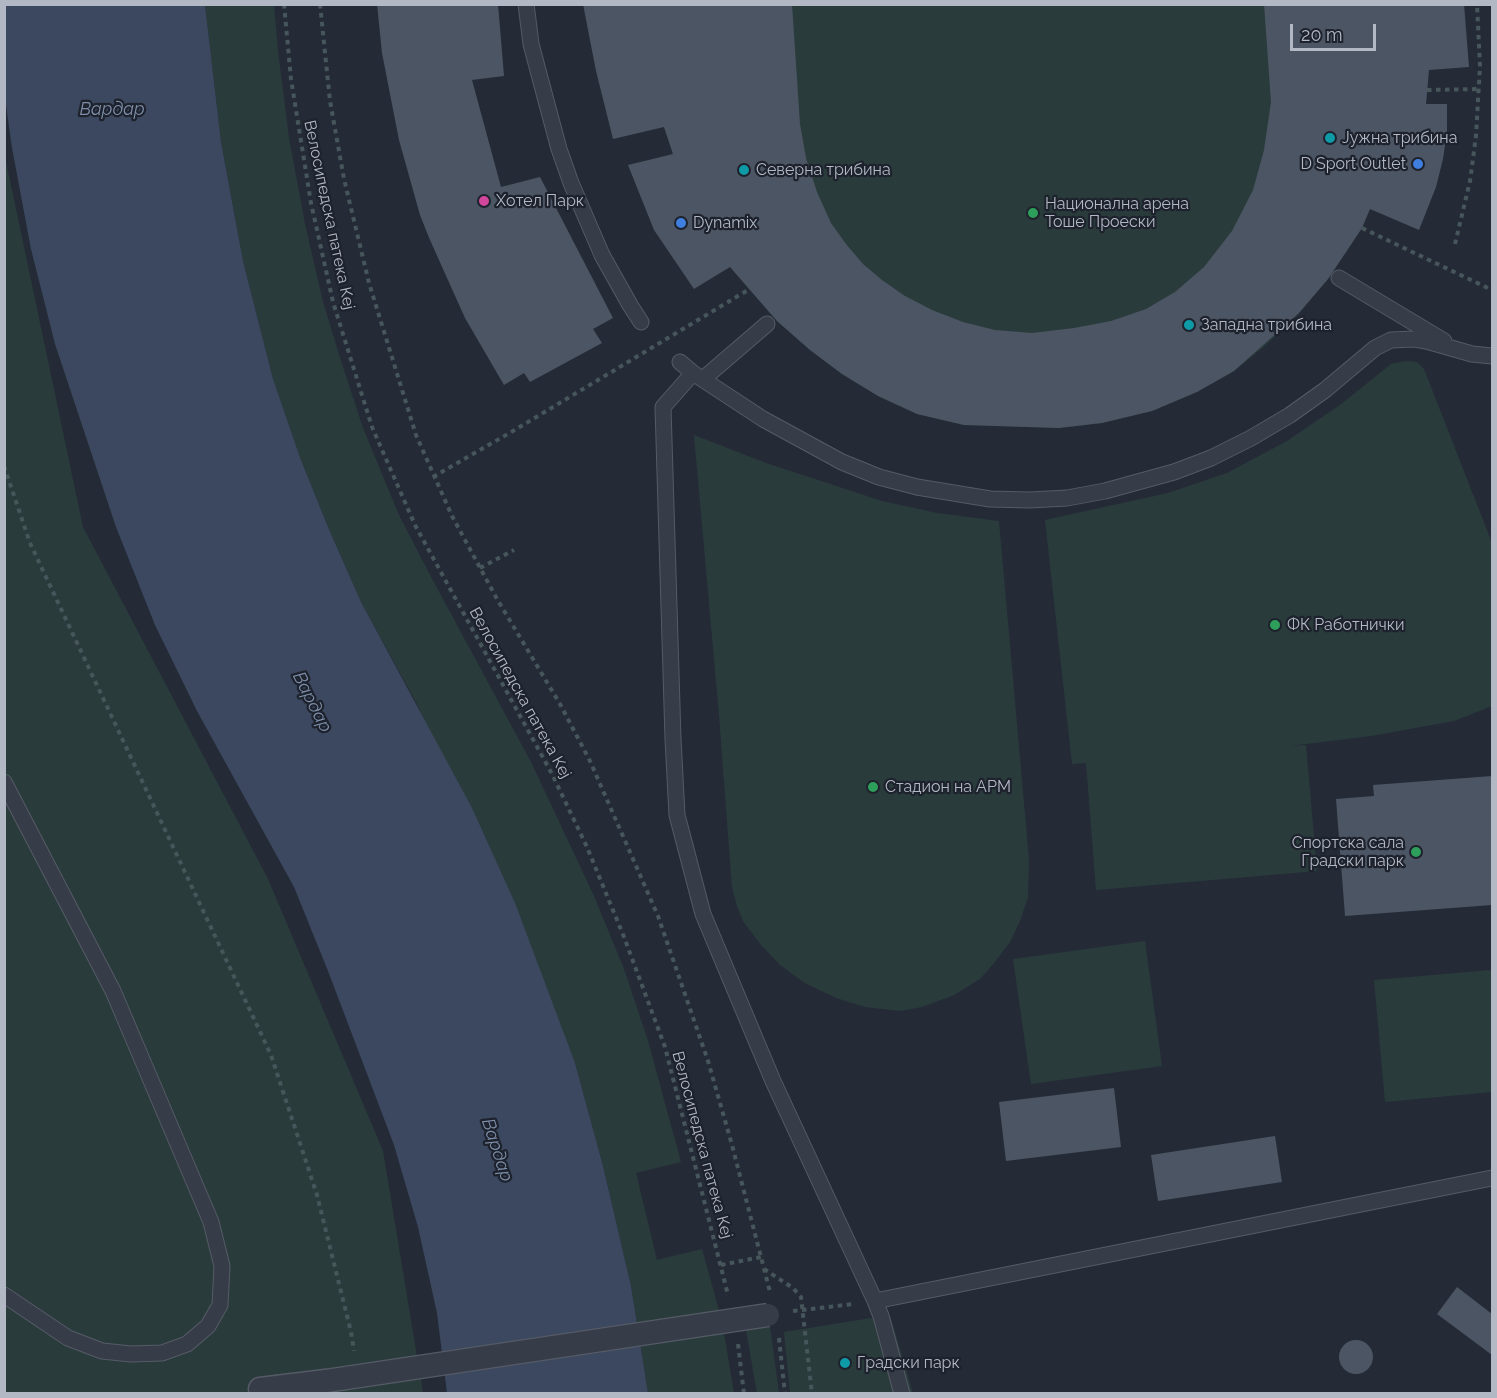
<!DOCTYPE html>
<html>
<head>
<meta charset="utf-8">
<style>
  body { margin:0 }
  #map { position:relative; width:1497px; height:1398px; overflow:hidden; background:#242b37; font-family:Raleway,sans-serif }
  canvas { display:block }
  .frame { position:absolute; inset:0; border:6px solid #b2b8c4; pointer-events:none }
  .scale { position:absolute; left:1290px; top:24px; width:86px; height:27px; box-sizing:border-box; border:3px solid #b2b8c4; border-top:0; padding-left:8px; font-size:18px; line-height:21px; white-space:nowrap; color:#b2b8c4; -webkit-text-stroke:4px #1d222d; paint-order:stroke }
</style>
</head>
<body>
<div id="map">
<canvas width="1497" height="1398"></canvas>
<div class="frame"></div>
<div class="scale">20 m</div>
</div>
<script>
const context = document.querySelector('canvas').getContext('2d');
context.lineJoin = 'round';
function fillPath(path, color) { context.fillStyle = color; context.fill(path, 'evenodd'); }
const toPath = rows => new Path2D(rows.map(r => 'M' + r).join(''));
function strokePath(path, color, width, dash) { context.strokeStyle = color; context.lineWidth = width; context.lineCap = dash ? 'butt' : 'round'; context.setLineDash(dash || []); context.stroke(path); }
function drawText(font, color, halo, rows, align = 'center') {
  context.font = font + ' Raleway,sans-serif'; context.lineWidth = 4.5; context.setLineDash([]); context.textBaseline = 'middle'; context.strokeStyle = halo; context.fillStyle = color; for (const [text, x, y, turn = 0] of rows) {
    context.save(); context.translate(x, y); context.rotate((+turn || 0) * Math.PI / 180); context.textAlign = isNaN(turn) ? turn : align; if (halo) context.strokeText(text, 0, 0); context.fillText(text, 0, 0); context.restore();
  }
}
fillPath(toPath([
  [205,5,274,5,278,51,289,138,305,224,323,302,342,364,363,428,399,515,430,575,531,762,594,896,624,969,648,1041,681,1162,636,1173,657,1260,702,1249,722,1321,734,1393,648,1393,631,1286,603,1166,575,1063,417,704,361,602,328,527,301,460,273,379,243,261,221,142],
  [638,5,1409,5,1362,228,1328,279,1299,313,1266,345,1234,371,1197,392,1152,411,1102,423,1059,428,964,425,917,414,878,396,842,374,810,350,777,321,730,267,673,154,664,127],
  [4,152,83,527,268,879,383,1151,423,1393,5,1393],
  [1405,361,1417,362,1424,369,1492,543,1492,706,1454,721,1371,736,1290,746,1306,745,1317,871,1096,890,1086,763,1072,764,1045,520,1168,493,1227,473,1287,441,1340,405,1391,364],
  [694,435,766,463,882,501,937,513,999,521,1029,860,1028,897,1020,921,1010,942,994,963,980,979,954,995,922,1007,900,1011,865,1007,836,998,805,983,780,965,761,945,743,921,737,906,732,887,719,715],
  [1145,941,1162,1066,1031,1084,1013,959],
  [1492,970,1492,1092,1385,1102,1374,980],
  [890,1315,913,1393,790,1393,784,1332],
  [770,1326,779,1393,757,1393,746,1330]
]), '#2a3b3c');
fillPath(toPath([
  [4,5,205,5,221,142,243,261,273,379,301,460,328,527,361,602,472,808,515,903,575,1063,603,1166,631,1286,648,1393,447,1393,437,1313,418,1227,394,1145,328,971,294,887,197,711,155,625,116,527,55,344,31,249,12,148,4,91]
]), '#3b485f');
fillPath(toPath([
  [377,4,498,4,504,76,472,80,501,187,540,177,613,318,593,329,602,343,530,382,524,373,504,385,465,318,430,240,420,215,399,140,382,53],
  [583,4,792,4,800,124,806,158,817,192,831,223,846,244,863,264,882,280,905,296,932,310,963,322,995,330,1032,333,1074,328,1111,321,1146,309,1175,292,1204,267,1232,231,1253,190,1264,150,1271,102,1264,4,1464,4,1469,67,1429,70,1426,104,1447,104,1447,131,1443,159,1436,187,1419,230,1370,209,1362,228,1328,279,1299,313,1234,371,1197,392,1152,411,1102,423,1059,428,964,425,917,414,878,396,842,374,810,350,777,321,730,267,694,289,654,230,628,165,673,154,664,127,613,139,596,71],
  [1492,776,1492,905,1345,916,1336,799,1374,796,1373,785],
  [1114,1088,1121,1147,1006,1161,999,1102],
  [1275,1136,1282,1182,1158,1201,1151,1155],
  [1457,1287,1492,1314,1492,1355,1437,1314],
  '1339 1357a17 17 0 1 1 34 0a17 17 0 1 1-34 0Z'
]), '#4c5563');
const service = toPath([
  [526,4,531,44,540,78,559,149,571,183,602,255,630,305,641,322],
  [1339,278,1444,341],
  [680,362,693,373,763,419,842,462,879,477,917,487,990,499,1030,500,1067,498,1105,491,1174,472,1211,458,1251,438,1290,415,1325,390,1375,348,1391,340,1414,339,1430,342,1472,354,1492,356],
  [693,373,663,407,673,739,677,815,703,914,773,1081,875,1301,881,1316,902,1394],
  [703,379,767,324],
  [4,782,113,991,211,1222,222,1266,220,1305,208,1326,187,1344,162,1353,131,1354,102,1351,68,1338,4,1295],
  [875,1301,1492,1178]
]);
const pedestrian = toPath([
  [260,1389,326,1381]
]);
strokePath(service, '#555b66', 17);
strokePath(pedestrian, '#555b66', 25);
strokePath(toPath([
  [284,4,291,79,311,203,333,302,372,427,415,525,552,774,587,847,624,937,665,1047,728,1295],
  [320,4,330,101,344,179,369,283,416,435,452,516,497,599,560,704,590,761,658,916,708,1061,732,1145,770,1292],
  [1427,90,1479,89],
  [1362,228,1492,290],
  [1455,244,1470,181,1476,136,1480,66,1477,4],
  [4,466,30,543,271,1055,317,1195,351,1332,354,1351],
  [433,477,513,431,748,290],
  [480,568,514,550],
  [721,1265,761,1257],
  [764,1269,793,1288,801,1297,812,1394],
  [793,1311,854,1304],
  [779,1338,785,1394],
  [738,1344,744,1394]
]), '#47565a', 4, [4.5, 4.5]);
strokePath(service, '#373d48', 15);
strokePath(pedestrian, '#373d48', 22);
const pedestrianBridge = toPath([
  [326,1381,768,1315]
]);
strokePath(pedestrianBridge, '#555b66', 25, []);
strokePath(pedestrianBridge, '#373d48', 22);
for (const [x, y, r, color] of [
  [1330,138,6,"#0f9aa8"],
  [1418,164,6,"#3f7fe0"],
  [744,170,6,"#0f9aa8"],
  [484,201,6,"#d1479c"],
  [1033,213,6,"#2e9e5b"],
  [681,223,6,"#3f7fe0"],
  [1189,325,6,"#0f9aa8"],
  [1275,625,6,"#2e9e5b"],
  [873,787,6,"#2e9e5b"],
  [1416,852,6,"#2e9e5b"],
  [845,1363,6,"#0f9aa8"]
]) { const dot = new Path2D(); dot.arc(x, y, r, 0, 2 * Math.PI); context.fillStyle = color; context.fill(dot); strokePath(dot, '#1d222d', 2); }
drawText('16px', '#b2b8c4', '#1d222d', [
  ["Јужна трибина",1342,138],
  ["D Sport Outlet",1406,164,"right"],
  ["Северна трибина",756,170],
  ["Хотел Парк",496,201],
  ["Национална арена",1045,204],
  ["Тоше Проески",1045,222],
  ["Dynamix",693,223],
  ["Западна трибина",1201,325],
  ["ФК Работнички",1287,625],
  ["Стадион на АРМ",885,787],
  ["Спортска сала",1404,843,"right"],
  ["Градски парк",1404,861,"right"],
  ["Градски парк",857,1363]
], 'left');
drawText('16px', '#b2b8c4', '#1d222d', [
  ["Велосипедска патека Кеј",329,215,78],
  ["Велосипедска патека Кеј",520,693,61],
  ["Велосипедска патека Кеј",702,1145,75]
]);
drawText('italic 18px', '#7d8ea9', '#1d222d', [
  ["Вардар",112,110],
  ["Вардар",312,702,63],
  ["Вардар",497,1150,72]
]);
</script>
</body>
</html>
